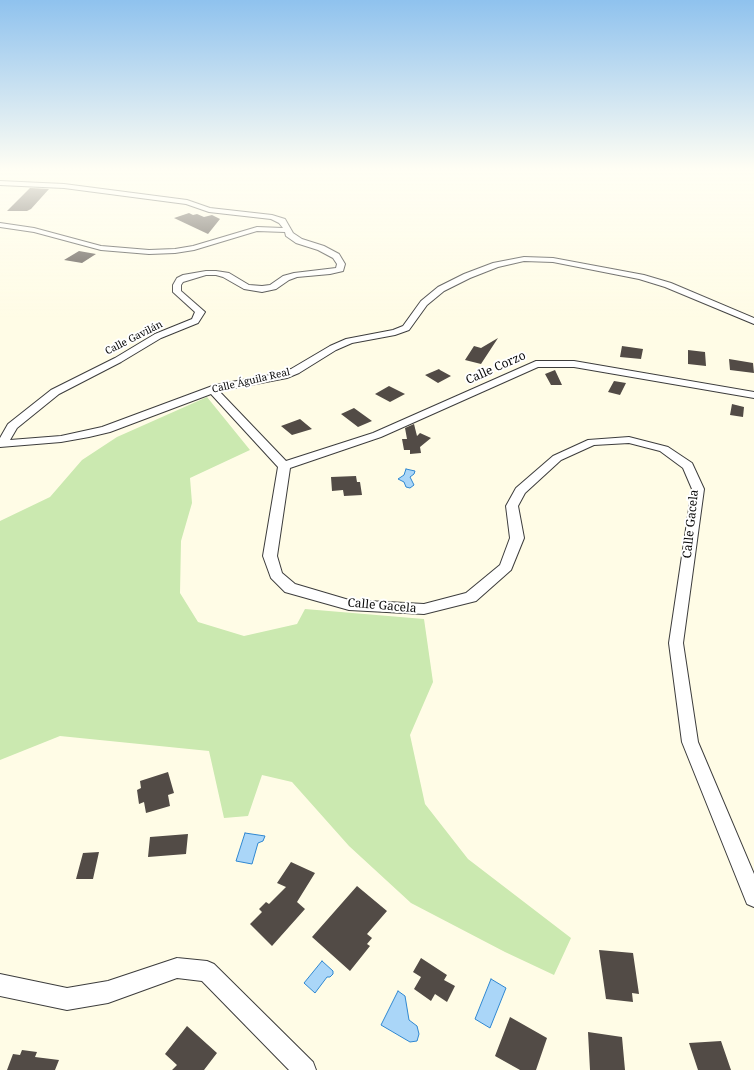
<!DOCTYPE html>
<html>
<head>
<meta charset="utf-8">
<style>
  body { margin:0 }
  canvas { display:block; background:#fffce6 }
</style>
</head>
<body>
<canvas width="754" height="1070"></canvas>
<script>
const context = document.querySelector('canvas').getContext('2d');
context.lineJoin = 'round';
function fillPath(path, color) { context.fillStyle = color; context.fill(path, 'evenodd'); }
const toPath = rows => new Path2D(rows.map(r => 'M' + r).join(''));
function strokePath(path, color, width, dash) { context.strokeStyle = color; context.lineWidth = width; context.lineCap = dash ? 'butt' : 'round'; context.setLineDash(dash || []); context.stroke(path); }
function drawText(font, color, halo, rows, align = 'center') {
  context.font = font + ' "Noto Serif",serif'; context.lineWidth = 4; context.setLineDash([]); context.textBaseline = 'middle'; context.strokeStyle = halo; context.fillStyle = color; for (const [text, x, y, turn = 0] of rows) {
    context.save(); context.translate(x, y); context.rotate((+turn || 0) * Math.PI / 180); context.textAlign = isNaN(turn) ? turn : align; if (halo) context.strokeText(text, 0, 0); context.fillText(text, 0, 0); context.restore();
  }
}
fillPath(toPath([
  [207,397,250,450,190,478,192,503,181,541,180,593,198,622,244,636,297,624,305,609,424,619,433,682,410,735,425,804,468,859,571,938,554,975,505,952,411,903,349,846,292,782,262,775,248,816,224,818,209,751,60,736,0,760,0,521,50,497,82,460,117,437]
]), '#cbe9b0');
const water = toPath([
  [406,469,415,471,414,474,410,477,414,485,410,488,406,487,404,482,398,479,404,475,406,469],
  [245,833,265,836,263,841,258,843,252,864,236,861,245,833],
  [322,961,333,971,333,974,330,977,327,977,315,993,304,983,322,961],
  [491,979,506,988,490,1028,475,1019,491,979],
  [398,991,405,996,409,1020,417,1026,419,1034,417,1041,410,1042,381,1025,398,991]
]);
fillPath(water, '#aad6f8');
strokePath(water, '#2f87d1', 1);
fillPath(toPath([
  [30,188,49,189,31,209,27,211,7,211],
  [189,213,193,215,197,214,204,217,212,215,220,219,208,234,174,218],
  [79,251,96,254,82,263,64,260],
  [498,338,481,364,465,360,474,346,481,348],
  [622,346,643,349,641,359,620,357],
  [688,350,705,352,706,366,688,364],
  [729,359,753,363,754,373,730,370],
  [439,369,440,370,451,376,438,383,425,375],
  [555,370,562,385,551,385,545,374],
  [614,381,626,383,620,395,608,392],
  [389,386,405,394,390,402,375,394],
  [732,404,744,407,743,417,730,415],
  [354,408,372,421,358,427,341,414],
  [300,419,312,429,292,435,281,426],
  [414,424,417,436,420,433,431,438,420,447,421,453,410,454,410,450,404,450,402,439,407,439,405,428],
  [356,476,357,482,360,482,362,495,344,496,343,490,332,491,331,477],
  [168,772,174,793,168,795,170,806,146,813,144,802,139,804,137,790,141,788,140,781],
  [188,834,186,854,148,857,150,837],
  [99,852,93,879,76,879,83,853],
  [291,862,315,873,297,902,305,909,272,946,250,924,262,912,259,909,266,902,269,904,286,887,277,883],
  [357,886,387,911,367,934,372,938,367,944,370,946,350,971,312,937],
  [599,950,633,953,639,994,632,993,633,1002,606,999],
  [421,958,447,975,444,980,455,986,447,1002,435,994,431,1001,414,989,421,977,413,972],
  [510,1017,547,1038,536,1070,520,1070,495,1056],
  [187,1026,217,1053,204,1070,172,1070,177,1065,165,1054],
  [588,1032,622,1037,625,1070,590,1070],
  [721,1041,731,1070,698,1070,689,1043],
  [22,1050,37,1052,35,1057,59,1060,55,1070,7,1070,13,1054,20,1055]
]), '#524b46');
const street = toPath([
  [0,181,64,184,187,200,210,208,272,215,285,219,293,233,302,239,324,246,339,254,345,264,343,271,330,274,297,277,289,280,276,289,262,292,244,289,223,277,216,275,206,275,183,282,181,285,181,291,205,312,198,323,161,338,121,362,59,394,17,428,10,440,61,436,102,427,215,385,281,373,291,369,330,346,346,339,393,330,403,326,421,301,438,287,464,274,493,263,524,257,553,258,644,275,671,283,754,318,754,324,665,287,639,279,553,262,524,261,498,267,470,278,444,291,427,305,409,330,395,335,352,343,336,350,299,373,287,378,219,391,286,461,373,433,536,361,574,361,754,392,754,398,574,367,538,367,381,437,290,468,277,556,282,573,295,584,349,600,424,604,466,593,500,565,510,538,506,506,516,488,553,456,588,440,629,437,668,447,692,463,704,489,683,643,698,742,754,874,754,907,747,904,682,742,669,643,692,489,683,468,660,451,629,443,594,445,561,460,525,493,518,506,524,538,511,570,476,601,424,614,349,610,285,592,271,578,263,556,278,467,211,394,110,432,89,437,61,442,0,447,0,438,8,424,51,390,115,358,155,334,192,319,195,312,173,292,173,285,177,278,183,275,206,271,216,271,229,273,249,285,262,286,270,285,283,276,294,273,336,268,337,264,333,258,318,250,296,243,286,236,285,232,257,231,194,250,175,253,149,254,101,250,34,232,0,227,0,223,34,228,101,246,149,250,175,249,193,246,257,227,283,228,279,223,271,219,209,212,186,204,64,188,0,185,0,181],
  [177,958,207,961,214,964,313,1062,316,1070,289,1070,202,981,177,978,108,1003,67,1010,0,996,0,974,67,988,108,981,177,958]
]);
strokePath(street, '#3d3d3d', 2);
fillPath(street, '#fff');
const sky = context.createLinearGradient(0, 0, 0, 318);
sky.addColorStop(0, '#8fc2ee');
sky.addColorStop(0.53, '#fffef4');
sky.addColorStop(1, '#fffef400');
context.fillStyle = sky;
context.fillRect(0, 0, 754, 318);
drawText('10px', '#0a0a0a', '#fff', [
  ["Calle Gavilán",134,338,-27],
  ["Calle Águila Real",251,381,-13]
]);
drawText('12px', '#0a0a0a', '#fff', [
  ["Calle Corzo",496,368,-24],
  ["Calle Gacela",691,524,-84],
  ["Calle Gacela",382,606,5]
]);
</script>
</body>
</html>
